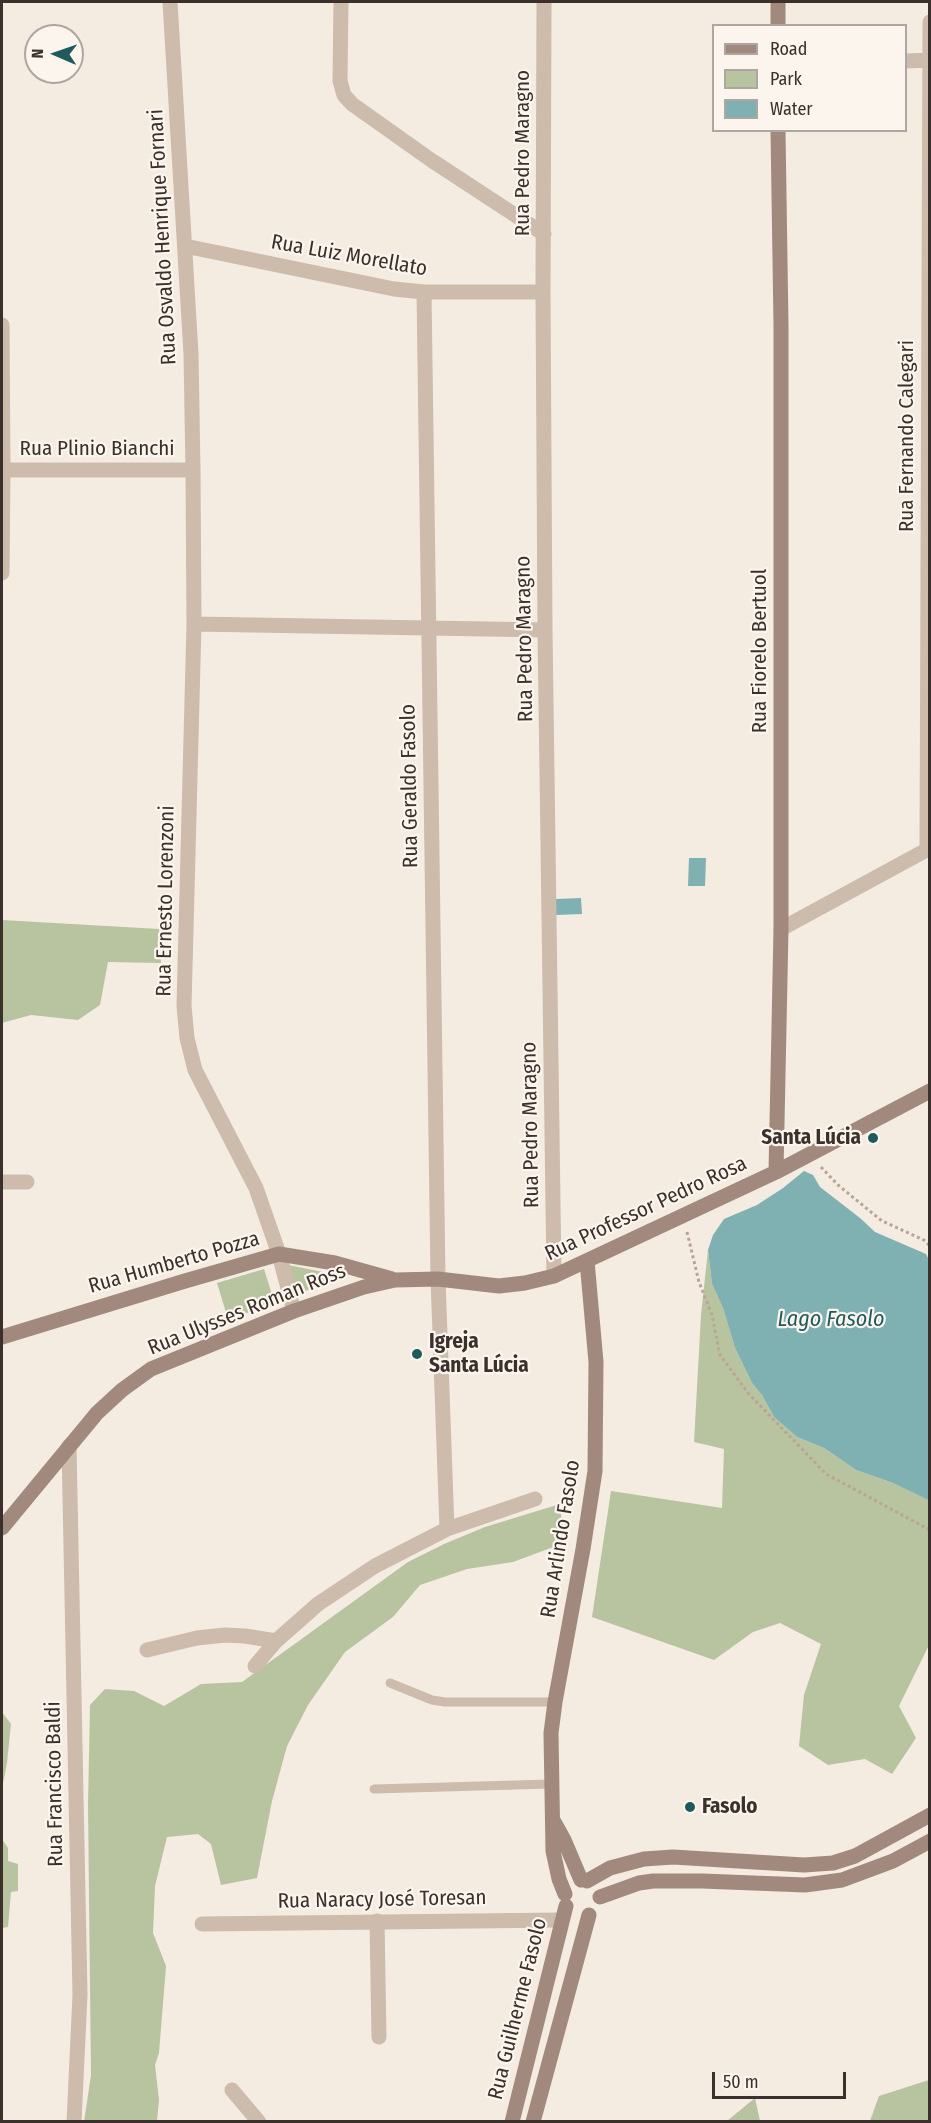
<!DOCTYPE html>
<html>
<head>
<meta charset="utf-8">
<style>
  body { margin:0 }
  #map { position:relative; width:931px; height:2123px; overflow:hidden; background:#f4ebe1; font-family:"Fira Sans Condensed",sans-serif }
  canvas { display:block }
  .frame { position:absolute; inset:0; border:3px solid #3b302b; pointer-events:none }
  .legend { position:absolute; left:712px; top:24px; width:195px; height:108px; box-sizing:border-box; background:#fbf5ee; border:2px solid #aea6a0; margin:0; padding:8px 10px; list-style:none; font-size:18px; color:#3b302b }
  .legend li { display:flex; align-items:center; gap:12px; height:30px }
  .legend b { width:30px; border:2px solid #aea6a0 }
  .north { position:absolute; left:24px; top:24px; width:60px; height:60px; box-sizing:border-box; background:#fbf5ee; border:2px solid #aea6a0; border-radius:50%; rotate:272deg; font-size:16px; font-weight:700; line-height:24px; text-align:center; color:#3b302b }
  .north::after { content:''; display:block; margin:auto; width:21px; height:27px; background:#1f5a5e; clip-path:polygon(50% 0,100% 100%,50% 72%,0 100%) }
  .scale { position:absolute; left:712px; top:2072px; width:134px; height:27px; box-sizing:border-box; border:3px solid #3b302b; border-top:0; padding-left:8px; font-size:18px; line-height:21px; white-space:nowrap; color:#3b302b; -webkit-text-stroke:4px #fbf5ee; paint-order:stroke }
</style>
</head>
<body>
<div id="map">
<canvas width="931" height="2123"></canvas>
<div class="frame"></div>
<ul class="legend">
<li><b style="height:8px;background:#a18a7d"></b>Road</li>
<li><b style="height:16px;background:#b8c4a0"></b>Park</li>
<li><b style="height:16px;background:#7fb0b2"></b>Water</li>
</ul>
<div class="north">N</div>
<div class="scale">50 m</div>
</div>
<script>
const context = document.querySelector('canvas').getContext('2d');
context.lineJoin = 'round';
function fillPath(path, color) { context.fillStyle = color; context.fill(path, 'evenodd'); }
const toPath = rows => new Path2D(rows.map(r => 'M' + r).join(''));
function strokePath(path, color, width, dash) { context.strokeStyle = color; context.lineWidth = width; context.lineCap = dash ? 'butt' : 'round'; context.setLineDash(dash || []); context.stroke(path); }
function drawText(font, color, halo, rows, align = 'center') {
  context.font = font + ' "Fira Sans Condensed",sans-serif'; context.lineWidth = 4.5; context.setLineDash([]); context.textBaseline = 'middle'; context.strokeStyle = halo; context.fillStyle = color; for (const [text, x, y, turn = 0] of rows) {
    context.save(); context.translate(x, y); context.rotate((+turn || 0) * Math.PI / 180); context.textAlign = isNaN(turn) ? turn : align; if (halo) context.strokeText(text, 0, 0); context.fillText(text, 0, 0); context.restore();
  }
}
fillPath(toPath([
  [2,920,159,929,161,963,108,962,100,1005,78,1020,31,1015,2,1023],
  [708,1250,712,1284,723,1308,735,1348,752,1383,762,1395,774,1417,797,1437,824,1448,856,1470,893,1483,929,1498,929,1645,899,1706,916,1738,892,1774,865,1759,828,1765,799,1746,804,1695,821,1644,780,1623,753,1632,714,1660,592,1617,611,1491,722,1508,724,1449,694,1442,701,1315],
  [288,1265,343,1276,298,1294],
  [264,1269,275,1304,228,1319,217,1283],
  [560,1504,564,1543,513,1562,467,1569,420,1585,393,1617,345,1652,308,1705,287,1746,272,1801,257,1878,221,1885,211,1844,198,1834,167,1837,155,1886,153,1933,166,1966,159,2053,155,2065,159,2100,157,2121,84,2122,91,2075,88,1805,90,1705,105,1689,134,1691,164,1706,201,1684,242,1682,408,1562,444,1544,485,1527],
  [2,1712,11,1724,7,1763,2,1789],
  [2,1839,8,1848,8,1861,18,1864,18,1891,11,1892,8,1927,2,1928],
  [929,2080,929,2121,870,2121,879,2096],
  [755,2098,760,2121,727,2121]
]), '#b8c4a0');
fillPath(toPath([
  [689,858,706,858,705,886,688,886],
  [581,898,582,914,556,915,556,899],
  [804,1171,813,1175,820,1187,860,1218,875,1232,926,1254,929,1260,929,1500,893,1483,856,1470,824,1448,797,1437,774,1417,762,1395,752,1383,735,1348,723,1308,712,1284,708,1250,713,1235,724,1219,757,1205,783,1188]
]), '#7fb0b2');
strokePath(toPath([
  [821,1167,838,1185,882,1221,924,1240,930,1246],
  [687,1232,699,1282,712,1315,720,1355,748,1393,826,1474,930,1530]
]), '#b9a596', 3, [3, 3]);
strokePath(toPath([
  [390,1683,432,1700,445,1702,555,1702],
  [374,1789,551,1784]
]), '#cdbbac', 9);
strokePath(toPath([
  [170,2,191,354,193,470,194,624,184,1006,187,1038,195,1070,256,1188,279,1254,294,1311],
  [341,2,340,81,344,95,352,104,431,160,544,234],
  [544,2,543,292,545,630,554,1276],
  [906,61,929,60],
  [185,246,394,289,424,292,543,292],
  [424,292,438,1279,447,1529],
  [2,325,3,470,2,573],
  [2,470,193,470],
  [194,624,545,630],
  [927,850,930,22],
  [781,929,930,848],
  [2,1182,27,1182],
  [69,1446,80,1995,74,2122],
  [147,1650,197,1638,225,1635,245,1636,276,1641],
  [255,1666,276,1641,318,1604,375,1566,447,1529,535,1499],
  [377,1921,379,2037],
  [202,1924,562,1920],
  [232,2090,259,2122]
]), '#cdbbac', 15);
strokePath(toPath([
  [778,26,778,2],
  [776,1172,781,929,781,326,778,130],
  [2,1337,185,1281,279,1254,335,1263,392,1279],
  [2,1528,97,1413,122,1390,151,1369,294,1311,364,1287,395,1280,438,1279,499,1286,525,1283,554,1276,776,1172,930,1091],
  [554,1822,564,1840,581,1880],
  [587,1881,610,1868,644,1859,673,1857,804,1865,833,1863,855,1856,930,1815],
  [565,1894,559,1879,553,1851,551,1733,555,1702,583,1549,595,1471,596,1362,587,1261],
  [600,1897,639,1883,653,1881,702,1881,805,1885,842,1880,893,1861,930,1841],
  [512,2122,566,1906],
  [533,2122,589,1915]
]), '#a18a7d', 15);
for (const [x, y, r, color] of [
  [873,1138,6,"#1f5a5e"],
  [417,1354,6,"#1f5a5e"],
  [690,1807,6,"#1f5a5e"]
]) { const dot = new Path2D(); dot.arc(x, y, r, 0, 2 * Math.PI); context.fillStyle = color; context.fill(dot); strokePath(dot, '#fbf5ee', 2); }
drawText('21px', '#3b302b', '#fbf5ee', [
  ["Rua Pedro Maragno",523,153,-90],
  ["Rua Osvaldo Henrique Fornari",163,237,-93],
  ["Rua Luiz Morellato",349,256,10],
  ["Rua Fernando Calegari",907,436,-90],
  ["Rua Plinio Bianchi",97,449],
  ["Rua Pedro Maragno",525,639,-91],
  ["Rua Fiorelo Bertuol",760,651,-90],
  ["Rua Geraldo Fasolo",410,786,-91],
  ["Rua Ernesto Lorenzoni",166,901,-89],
  ["Rua Pedro Maragno",531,1125,-91],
  ["Rua Professor Pedro Rosa",646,1209,-25],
  ["Rua Humberto Pozza",174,1263,-16],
  ["Rua Ulysses Roman Ross",247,1310,-22],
  ["Rua Arlindo Fasolo",561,1539,-81],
  ["Rua Francisco Baldi",55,1784,-91],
  ["Rua Naracy José Toresan",382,1900,-1],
  ["Rua Guilherme Fasolo",518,2009,-76]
]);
drawText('bold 21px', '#3b302b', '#fbf5ee', [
  ["Santa Lúcia",861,1138,"right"],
  ["Igreja",429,1342],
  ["Santa Lúcia",429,1366],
  ["Fasolo",702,1807]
], 'left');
drawText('italic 22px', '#1f5a5e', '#fbf5ee', [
  ["Lago Fasolo",831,1320]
]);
</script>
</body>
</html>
